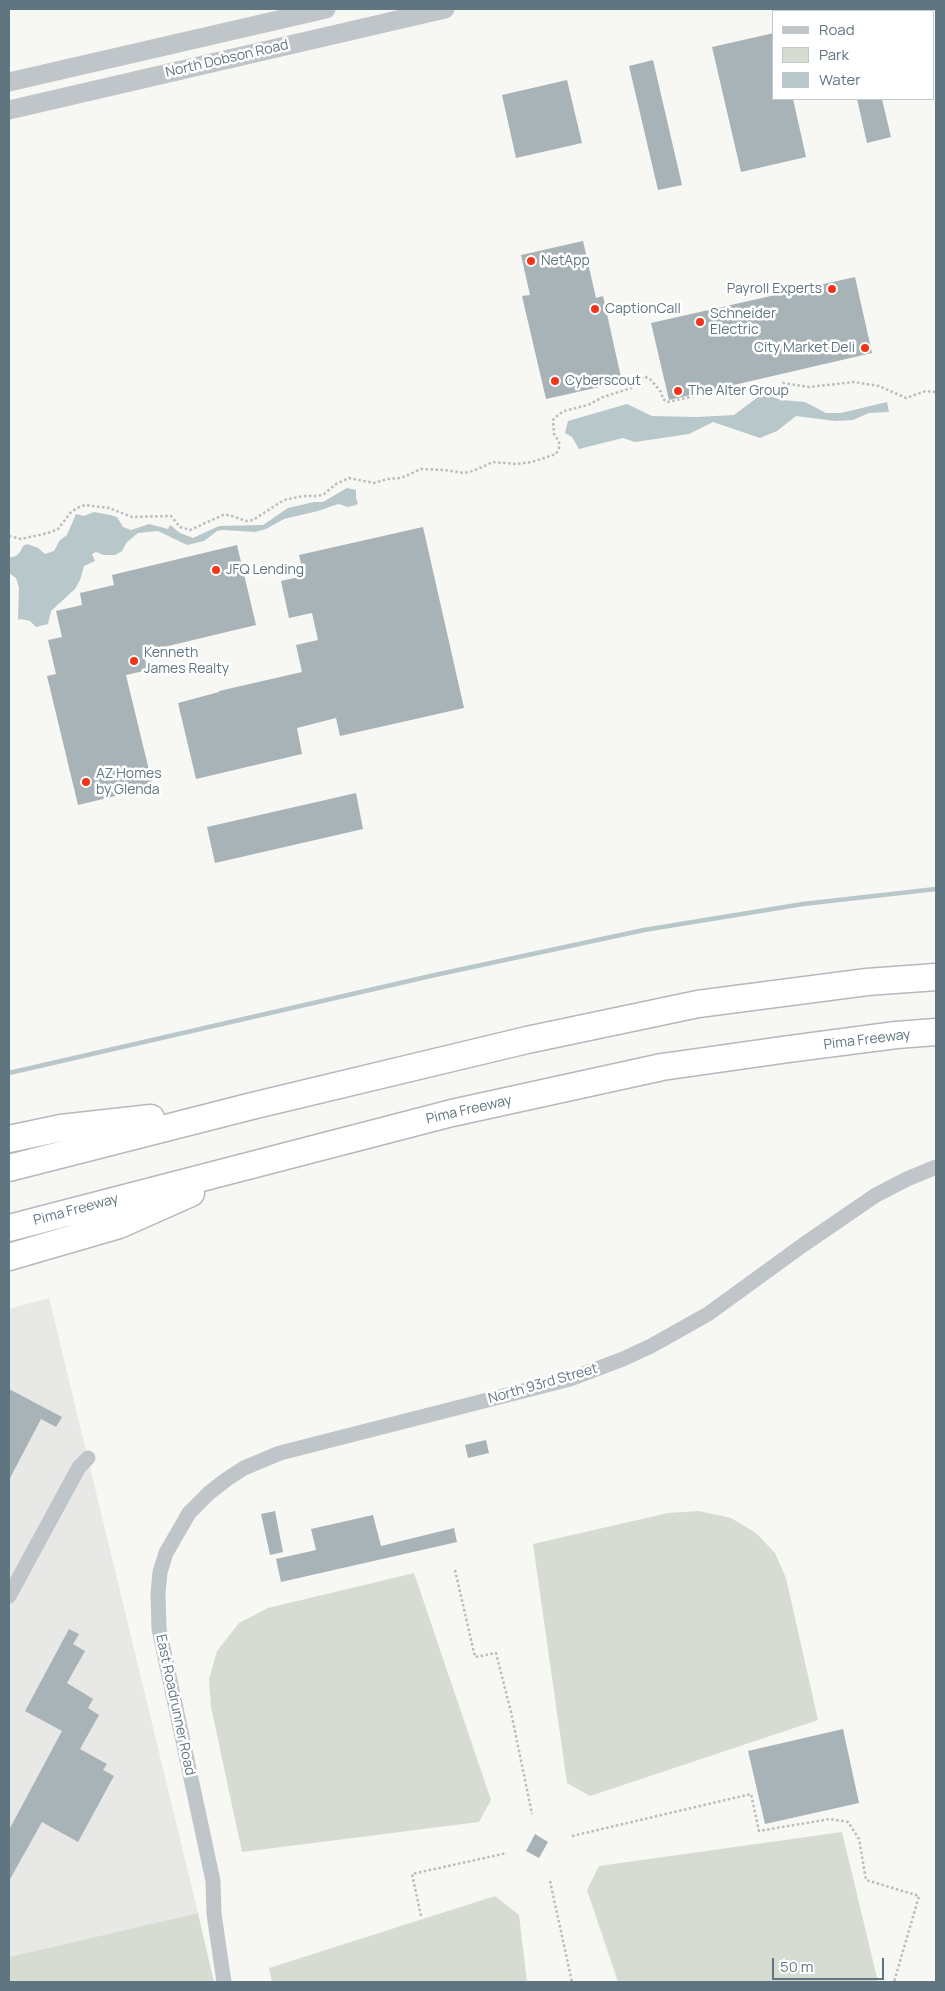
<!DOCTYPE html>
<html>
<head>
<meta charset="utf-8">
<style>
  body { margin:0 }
  #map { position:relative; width:945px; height:1991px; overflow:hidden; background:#f7f7f3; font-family:Manrope,sans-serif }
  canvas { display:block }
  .frame { position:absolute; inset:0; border:10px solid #5f7681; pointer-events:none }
  .legend { position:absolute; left:772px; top:10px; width:162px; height:90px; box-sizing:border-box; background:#fff; border:1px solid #bfc8cd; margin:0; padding:6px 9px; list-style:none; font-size:15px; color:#5f7681 }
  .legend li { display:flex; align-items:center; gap:10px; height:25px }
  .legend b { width:25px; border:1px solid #bfc8cd }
  .scale { position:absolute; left:772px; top:1958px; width:112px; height:22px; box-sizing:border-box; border:2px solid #5f7681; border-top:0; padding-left:6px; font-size:15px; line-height:18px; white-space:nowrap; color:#5f7681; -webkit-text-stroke:4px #fff; paint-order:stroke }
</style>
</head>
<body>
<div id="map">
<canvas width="945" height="1991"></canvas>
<div class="frame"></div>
<ul class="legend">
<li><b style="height:6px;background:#bfc5c8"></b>Road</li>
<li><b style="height:14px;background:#d7dcd2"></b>Park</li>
<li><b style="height:14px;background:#b7c7ca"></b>Water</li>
</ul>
<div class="scale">50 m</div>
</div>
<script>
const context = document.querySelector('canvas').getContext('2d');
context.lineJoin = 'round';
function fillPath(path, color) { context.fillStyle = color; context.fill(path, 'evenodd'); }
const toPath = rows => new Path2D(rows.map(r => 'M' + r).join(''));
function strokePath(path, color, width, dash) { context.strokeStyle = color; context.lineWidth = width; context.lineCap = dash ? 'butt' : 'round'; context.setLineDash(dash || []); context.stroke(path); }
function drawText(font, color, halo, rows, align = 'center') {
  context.font = font + ' Manrope,sans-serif'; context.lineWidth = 5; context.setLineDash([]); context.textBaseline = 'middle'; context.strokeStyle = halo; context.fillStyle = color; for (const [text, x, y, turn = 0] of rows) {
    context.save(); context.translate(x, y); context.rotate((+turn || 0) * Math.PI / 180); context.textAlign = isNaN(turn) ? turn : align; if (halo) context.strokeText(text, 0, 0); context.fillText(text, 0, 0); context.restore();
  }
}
fillPath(toPath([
  [49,1298,198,1913,9,1957,9,1309]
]), '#e8e8e7');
fillPath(toPath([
  [699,1511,731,1518,756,1533,775,1553,786,1578,818,1720,590,1796,567,1783,533,1544,668,1513],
  [414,1573,491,1800,479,1822,242,1852,211,1707,209,1679,217,1651,239,1623,268,1608],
  [842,1832,878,1982,618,1982,587,1890,599,1866],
  [495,1896,519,1915,527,1982,272,1982,269,1968],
  [198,1913,214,1982,9,1982,9,1957]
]), '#d7dcd2');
fillPath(toPath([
  [762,394,782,400,805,402,826,413,841,413,887,402,889,412,869,413,853,420,835,421,796,416,777,431,760,438,713,422,689,434,635,442,623,438,579,449,572,437,565,433,568,421,627,404,652,416,697,417,734,415],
  [347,488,356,490,356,498,358,503,356,505,348,507,339,504,335,505,318,511,284,519,266,529,255,532,222,530,217,531,204,541,187,545,158,531,138,533,127,542,122,551,115,555,104,555,96,552,92,554,95,561,84,566,80,580,75,589,51,611,48,624,36,627,30,621,21,619,18,620,19,588,16,578,9,573,9,558,16,556,20,552,23,546,27,544,38,548,45,554,54,551,60,540,67,535,76,514,84,516,94,512,110,515,117,517,123,527,131,530,149,524,168,529,170,525,180,533,193,538,219,526,263,525,288,508,314,502,323,502]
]), '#b7c7ca');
strokePath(toPath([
  [9,1073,435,975,644,930,803,904,936,889]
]), '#b7c7ca', 4.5);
fillPath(toPath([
  [774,33,774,99,793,99,806,157,741,172,712,47],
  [653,60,682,185,658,190,629,66],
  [567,80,582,143,516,158,502,95],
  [857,99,882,99,891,137,867,143],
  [583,241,596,298,603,296,622,382,546,399,522,296,530,295,521,255],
  [855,277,872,353,669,400,651,323],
  [423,527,464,708,340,736,336,718,297,728,302,754,196,779,178,703,219,692,219,691,302,672,296,645,318,640,312,613,289,618,281,581,304,576,299,555],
  [237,545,256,625,143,652,148,670,126,675,153,787,78,805,47,676,56,674,48,640,62,637,56,611,82,605,80,593,114,585,112,575],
  [356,793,363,829,215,863,207,827],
  [9,1389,62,1417,56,1427,41,1419,9,1480],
  [486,1440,489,1453,468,1458,465,1445],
  [275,1511,283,1552,270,1555,261,1514],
  [373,1515,381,1546,454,1528,457,1542,281,1582,276,1559,316,1550,311,1529],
  [69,1629,79,1634,73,1644,85,1651,67,1683,93,1699,88,1708,99,1715,80,1749,107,1764,103,1770,114,1776,78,1842,42,1822,9,1881,9,1830,62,1731,25,1711],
  [843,1729,859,1803,765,1824,748,1751],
  [535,1834,548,1842,539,1858,526,1851]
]), '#a8b3b8');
const motorway = toPath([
  [9,1139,61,1128,151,1118],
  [9,1168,252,1106,527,1040,698,1004,867,982,936,977],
  [9,1228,452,1113,662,1067,789,1049,896,1035,936,1032],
  [9,1257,119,1225,191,1193]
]);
strokePath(motorway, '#b4b9bc', 29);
strokePath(toPath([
  [9,536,21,539,48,533,58,529,70,513,77,508,85,505,109,508,132,517,171,516,180,527,190,530,223,515,229,515,246,521,253,520,284,500,303,496,318,496,324,494,336,484,349,478,374,483,387,479,401,478,421,469,444,470,464,473,473,471,493,462,516,464,532,462,556,454,559,448,559,442,554,434,553,420,558,415,564,411,588,405,603,397,631,388,644,376,651,380,661,392,663,399,667,402,729,389,777,390,780,388,783,383,809,387,854,382,879,386,906,398,926,391,936,392],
  [455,1570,475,1657,496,1653,511,1712,532,1814],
  [572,1836,751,1794,759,1831,830,1819,848,1822,859,1839,866,1880,919,1896,894,1982],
  [550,1881,572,1982],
  [421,1916,412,1874,507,1853]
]), '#b9bdc0', 2.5, [2.5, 2.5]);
strokePath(toPath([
  [9,1596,79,1467,88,1458],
  [224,1982,214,1914,213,1881,159,1629,158,1593,160,1572,166,1553,189,1513,209,1493,227,1479,244,1468,280,1453,570,1379,623,1359,651,1346,708,1314,803,1245,876,1195,907,1179,936,1167]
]), '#bfc5c8', 15);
strokePath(toPath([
  [9,82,326,9],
  [9,110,445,9]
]), '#bfc5c8', 19);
strokePath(motorway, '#fff', 26);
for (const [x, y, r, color] of [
  [531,261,5,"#f23419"],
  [832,289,5,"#f23419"],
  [595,309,5,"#f23419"],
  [700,322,5,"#f23419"],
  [865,348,5,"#f23419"],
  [555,381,5,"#f23419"],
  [678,391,5,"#f23419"],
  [216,570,5,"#f23419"],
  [134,661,5,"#f23419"],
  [86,782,5,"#f23419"]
]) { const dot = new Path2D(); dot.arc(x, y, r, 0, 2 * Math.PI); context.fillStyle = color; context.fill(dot); strokePath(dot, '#fff', 2); }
drawText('14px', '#5f7681', '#fff', [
  ["North Dobson Road",227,59,-13],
  ["Pima Freeway",867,1040,-7],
  ["Pima Freeway",469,1110,-13],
  ["Pima Freeway",76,1210,-15],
  ["North 93rd Street",543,1384,-16],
  ["East Roadrunner Road",175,1705,78]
]);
drawText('14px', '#5f7681', '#fff', [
  ["NetApp",541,261],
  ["Payroll Experts",822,289,"right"],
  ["CaptionCall",605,309],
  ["Schneider",710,314],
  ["Electric",710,330],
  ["City Market Deli",855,348,"right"],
  ["Cyberscout",565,381],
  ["The Alter Group",688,391],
  ["JFQ Lending",226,570],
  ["Kenneth",144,653],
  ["James Realty",144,669],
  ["AZ Homes",96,774],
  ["by Glenda",96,790]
], 'left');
</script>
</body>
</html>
